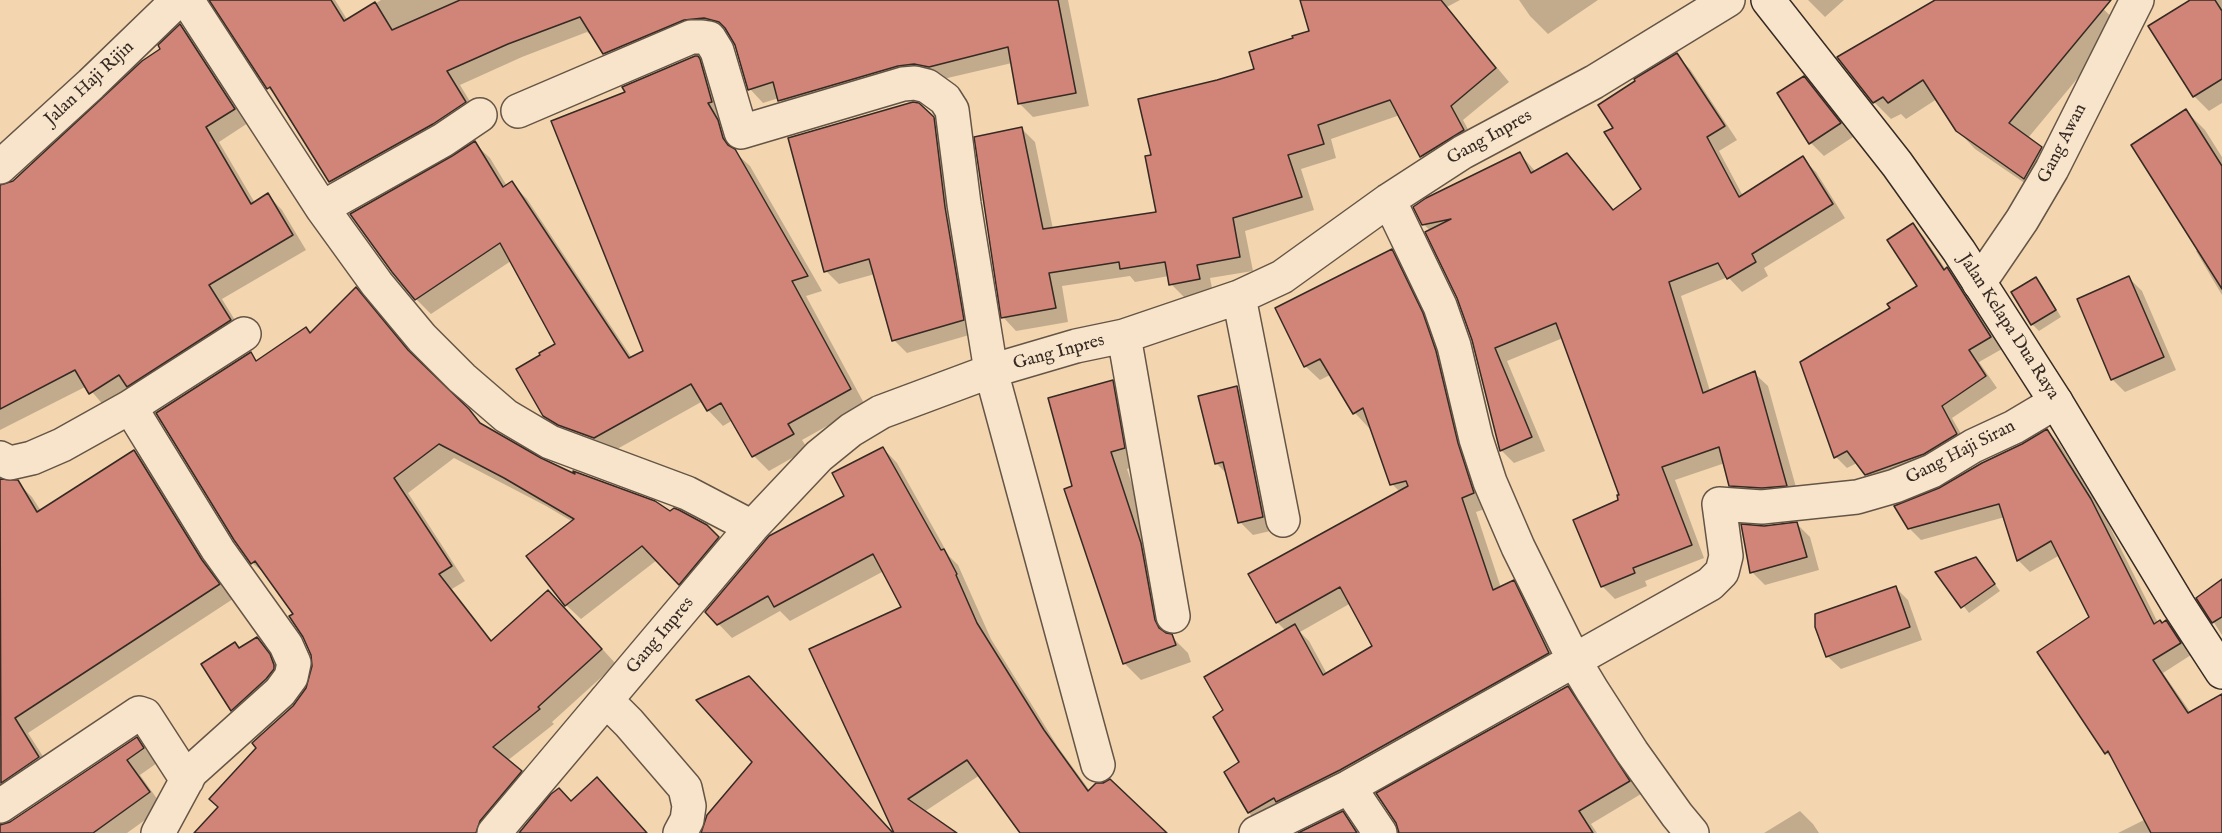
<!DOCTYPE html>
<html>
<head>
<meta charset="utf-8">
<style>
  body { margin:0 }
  canvas { display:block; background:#f3d6af }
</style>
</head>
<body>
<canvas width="2222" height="833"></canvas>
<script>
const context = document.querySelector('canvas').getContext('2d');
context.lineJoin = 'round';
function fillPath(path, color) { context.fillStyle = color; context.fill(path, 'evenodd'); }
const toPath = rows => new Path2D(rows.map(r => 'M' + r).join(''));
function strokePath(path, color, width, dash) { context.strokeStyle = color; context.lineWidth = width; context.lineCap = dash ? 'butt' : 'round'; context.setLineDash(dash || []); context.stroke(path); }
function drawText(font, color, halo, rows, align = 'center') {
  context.font = font + ' "IM FELL English",serif'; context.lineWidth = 4.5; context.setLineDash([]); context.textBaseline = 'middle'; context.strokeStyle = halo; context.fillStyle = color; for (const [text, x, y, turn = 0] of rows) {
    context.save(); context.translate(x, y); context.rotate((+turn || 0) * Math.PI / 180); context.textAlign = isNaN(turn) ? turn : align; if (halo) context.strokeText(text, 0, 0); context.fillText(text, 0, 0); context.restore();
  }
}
fillPath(toPath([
  [211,0,335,0,348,21,381,0,1068,0,1089,106,1033,117,1020,104,1012,63,793,114,779,98,763,103,750,89,734,41,727,33,698,33,618,67,604,53,595,38,587,32,522,57,460,85,479,116,344,195,331,181,281,100,268,88],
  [1302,0,1460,0,1447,7,1509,82,1463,120,1476,144,1435,170,1422,156,1400,115,1331,139,1336,158,1301,169,1314,210,1245,231,1253,271,1210,278,1213,293,1185,298,1171,284,1169,276,1135,282,1130,276,1062,286,1068,322,1016,331,1003,317,1022,129,1035,142,1053,229,1157,213,1153,156,1217,82,1256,70,1295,39,1311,32],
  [1519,0,1598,0,1548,34,1530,16],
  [1808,0,1844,0,1825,17],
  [1938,0,2094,0,2121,26,2028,138,2041,148,2059,165,2042,195,1975,149,1957,130,1937,99,1906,119,1901,114,1891,119,1874,102],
  [2193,0,2222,0,2222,103,2209,111,2194,96],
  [180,26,194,40,248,123,219,142,255,203,268,195,282,210,306,250,222,299,244,335,105,407,87,386,0,430,0,187,13,182,151,82],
  [1676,55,1690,69,1737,140,1719,151,1743,196,1802,158,1816,172,1845,218,1764,268,1768,276,1742,292,1728,277,1681,296,1710,391,1754,373,1768,386,1799,498,1744,499,1730,485,1725,463,1675,480,1704,558,1645,581,1647,586,1615,599,1602,586,1620,495,1563,338,1507,361,1545,451,1514,463,1501,450,1473,339,1458,297,1431,231,1423,224,1520,154,1536,172,1566,155,1614,210,1643,189,1615,128],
  [698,58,713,73,738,155,750,166,822,291,806,296,865,405,802,440,808,449,769,471,754,456,733,420,723,426,708,410,703,401,610,453,560,431,544,415,557,345,511,261,431,314,416,299,474,143,490,158,507,186,511,183,527,199,632,358,645,351,627,92],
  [1803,78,1816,91,1853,137,1824,156,1811,143,1779,93],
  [2186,111,2205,130,2222,157,2222,295,2196,251,2199,250],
  [933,118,946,131,976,333,907,353,894,340,875,274,839,284,826,271],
  [1913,225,1924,237,1946,270,1959,281,2002,349,1979,362,1997,388,1952,418,1968,446,1877,486,1857,463,1847,468,1836,457,1892,309,1919,286],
  [1392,251,1406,265,1450,367,1488,508,1476,512,1501,588,1513,582,1528,596,1563,668,1265,829,1250,814,1226,772,1241,763,1226,711,1286,631,1277,622,1400,492,1392,484,1371,426,1369,428,1355,413,1332,374,1320,380,1305,366],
  [1351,603,1374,646,1327,674,1309,641,1300,632],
  [2129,278,2142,291,2176,370,2125,392,2112,379],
  [2035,279,2042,285,2061,317,2039,331,2032,324,2013,293],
  [356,289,370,304,419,363,483,425,540,460,579,477,706,526,732,552,694,598,657,560,581,619,566,605,573,522,546,506,454,458,408,493,465,581,452,589,493,642,563,606,616,664,552,722,554,724,507,761,535,786,496,833,196,833,220,808,307,689,314,667,313,656,295,614,268,576,252,563,250,354,258,362,311,334],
  [1112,382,1129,398,1141,465,1127,469,1157,561,1170,635,1188,653,1191,662,1141,680,1124,663,1074,487],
  [1237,388,1250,401,1275,530,1253,535,1240,522,1228,475,1216,463],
  [2047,431,2059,443,2103,513,2158,623,2163,625,2166,622,2178,634,2191,655,2163,673,2191,713,2222,696,2222,833,2118,833,2146,819,2116,762,2106,753,2091,618,2060,555,2030,572,2019,561,2005,517,1921,540,1909,528,1940,490],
  [883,448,897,463,949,556,958,565,991,639,1058,747,1090,791,1164,833,1022,833,980,775,924,812,955,833,896,833,903,608,884,571,790,621,780,611,732,638,707,612,846,497],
  [134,451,148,466,216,576,233,599,28,733,53,772,0,809,0,480,17,482,32,497,41,511],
  [1797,524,1810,537,1819,570,1765,585,1752,572,1764,527],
  [1982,566,2000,591,1969,613,1937,572],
  [2222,580,2222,635,2198,598],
  [1895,587,1908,600,1922,640,1841,669,1827,656],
  [257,639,270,652,287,679,245,722,233,710,240,649],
  [1567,687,1580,700,1641,794,1591,824,1597,833,1400,833],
  [137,739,157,763,140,775,163,807,127,833,0,833,0,826,11,823],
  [1800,811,1813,824,1819,833,1764,833],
  [1342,813,1360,833,1302,833]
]), '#0003');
const building = toPath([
  [209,0,331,0,344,21,375,2,392,30,460,0,1058,0,1076,93,1018,104,1008,47,929,67,914,64,898,66,778,101,773,82,748,90,735,45,725,28,719,22,704,18,684,20,603,54,580,17,508,44,447,71,466,102,433,124,329,182,270,87,267,89,209,0],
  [1300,0,1441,0,1496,68,1451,106,1464,130,1420,157,1390,100,1318,125,1324,144,1288,155,1302,197,1233,218,1240,257,1197,265,1200,279,1169,285,1165,262,1120,269,1119,262,1049,273,1056,308,1001,318,974,137,1022,127,1043,229,1156,212,1145,156,1151,155,1138,99,1217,80,1254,69,1249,52,1293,38,1292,36,1309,31,1300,0],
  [1935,0,2111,0,2009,123,2042,147,2024,179,1956,131,1923,80,1888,103,1883,97,1873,103,1837,57,1935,0],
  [2190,0,2215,0,2222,11,2222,79,2193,97,2148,26,2190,0],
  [180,24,235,109,206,127,251,204,268,193,293,235,209,285,231,320,127,387,119,375,89,394,75,370,0,409,0,185,13,181,142,61,160,49,158,45,180,24],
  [1677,53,1725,126,1707,137,1739,197,1803,156,1833,204,1752,254,1756,262,1727,279,1718,263,1669,282,1703,393,1755,371,1787,486,1762,488,1729,486,1719,447,1662,467,1692,545,1633,568,1635,573,1601,587,1573,520,1618,500,1617,495,1619,495,1556,323,1495,348,1532,437,1500,451,1472,340,1457,298,1425,232,1451,219,1422,225,1413,207,1426,198,1520,152,1531,173,1567,153,1613,210,1641,189,1604,132,1613,128,1598,105,1635,81,1634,79,1677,53],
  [695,56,698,56,700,59,712,102,708,103,718,120,723,138,728,145,735,149,808,276,792,281,851,389,788,424,794,434,752,457,721,403,707,411,691,384,594,438,558,425,543,416,516,369,540,355,539,353,555,344,500,243,415,300,392,272,350,214,452,156,475,141,503,187,512,181,629,358,643,351,551,121,625,92,622,87,695,56],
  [1804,76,1841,123,1809,144,1777,93,1804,76],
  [913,102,919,103,934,117,945,207,964,320,892,341,869,259,824,272,788,138,913,102],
  [2186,109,2222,166,2222,289,2131,145,2186,109],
  [1913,223,1944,270,1947,267,1991,337,1969,350,1986,376,1942,406,1957,434,1924,454,1865,475,1847,451,1834,458,1800,362,1890,308,1887,304,1917,286,1887,240,1913,223],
  [1392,249,1423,313,1436,351,1458,443,1474,493,1462,498,1493,590,1514,580,1549,653,1340,770,1276,802,1274,798,1248,813,1224,772,1239,762,1213,717,1223,710,1204,677,1295,624,1323,675,1372,646,1340,587,1276,623,1248,574,1408,486,1406,481,1390,485,1363,408,1353,414,1320,359,1304,367,1275,308,1392,249],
  [2129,276,2164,357,2111,380,2077,299,2129,276],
  [2036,277,2056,310,2031,325,2011,292,2036,277],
  [356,287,408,350,469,409,480,423,541,458,575,474,573,471,655,501,670,511,674,508,679,510,707,525,719,537,679,585,642,546,565,606,526,556,574,519,504,478,439,444,394,478,452,566,439,574,491,641,548,590,602,649,538,707,540,709,493,747,522,771,480,821,476,833,194,833,218,807,209,799,256,748,252,743,293,706,306,688,312,666,311,655,303,637,289,616,293,614,255,561,251,564,234,540,156,413,251,352,256,361,306,327,310,333,356,287],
  [1113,380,1125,448,1111,452,1141,543,1155,620,1159,628,1166,633,1172,634,1176,645,1123,664,1064,489,1072,486,1048,398,1113,380],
  [1237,386,1263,517,1238,523,1223,462,1215,464,1198,396,1237,386],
  [2047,429,2091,499,2154,624,2160,620,2162,623,2166,620,2181,643,2153,660,2188,713,2222,694,2222,833,2151,833,2108,751,2105,754,2037,652,2089,617,2051,541,2017,561,1999,504,1908,529,1894,506,1939,488,1982,463,2022,444,2047,429],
  [883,447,941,550,944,549,957,574,956,575,977,623,1044,730,1088,791,1096,783,1103,783,1110,779,1167,833,1020,833,967,760,908,799,957,833,894,833,809,649,901,607,873,554,774,607,768,596,717,625,705,612,769,536,844,496,832,473,883,447],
  [134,450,202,560,220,584,15,718,39,757,1,783,0,479,18,480,37,512,134,450],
  [1797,522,1807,557,1750,573,1741,524,1764,526,1797,522],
  [1976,557,1995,584,1961,608,1935,572,1976,557],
  [2222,579,2222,617,2212,623,2196,598,2222,579],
  [1896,586,1910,627,1826,657,1815,627,1815,614,1896,586],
  [257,637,270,654,274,665,274,669,266,679,231,711,201,664,235,642,239,648,257,637],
  [749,676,893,833,701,833,707,815,752,762,696,700,749,676],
  [1568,686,1630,781,1579,811,1593,833,1399,833,1396,823,1376,793,1568,686],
  [137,737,144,748,127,760,150,792,93,833,0,833,0,825,10,822,137,737],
  [597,777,647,833,519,833,551,794,559,788,571,801,597,777],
  [1343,811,1357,833,1298,833,1343,811]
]);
fillPath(building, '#d08578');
strokePath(building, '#362a23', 1.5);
const minor = toPath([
  [187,0,322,208,377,284,422,338,462,378,506,416,550,442,687,493,752,527],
  [518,111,691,37,702,37,709,38,717,51,741,132,903,84,915,83,927,86,945,99,952,110,964,204,991,371,1098,765],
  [1389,200,1440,306,1454,346,1476,439,1490,482,1518,547,1574,660,1592,690,1632,752,1677,815,1692,833],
  [322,208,443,140,480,115],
  [1979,283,2022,220,2052,169,2137,0],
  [1239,297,1283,520],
  [1124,336,1173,616],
  [130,407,244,334],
  [0,458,10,463,32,458,62,445,130,407,218,550,286,645,294,663,291,677,280,692,191,772,158,833],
  [606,700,629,723,685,788,689,806,687,820,680,833],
  [1349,787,1380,833],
  [0,806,139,713,145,715,187,780],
  [494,833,752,527,819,456,851,430,881,412,991,371,1076,346,1124,336,1239,297,1282,277,1389,200,1463,152,1594,82,1728,0],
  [1256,833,1349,787,1710,584,1722,572,1726,556,1719,504,1762,507,1857,497,1895,486,1932,471,1973,446,2014,427,2056,402]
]);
const tertiary = toPath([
  [0,167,91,84,178,0]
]);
const secondary = toPath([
  [1768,0,1897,164,1959,251,2056,402,2179,606,2222,672]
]);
strokePath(minor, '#655546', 36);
strokePath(tertiary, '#655546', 36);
strokePath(secondary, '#362a23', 36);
strokePath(minor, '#f7e4cb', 33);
strokePath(tertiary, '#f7e4cb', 33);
strokePath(secondary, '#f7e4cb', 33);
drawText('18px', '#362a23', '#f7e4cb', [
  ["Jalan Haji Rijin",90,84,-43],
  ["Gang Inpres",1490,138,-29],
  ["Gang Awan",2063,144,-63],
  ["Jalan Kelapa Dua Raya",2008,327,57],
  ["Gang Inpres",1059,353,-15],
  ["Gang Haji Siran",1961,453,-27],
  ["Gang Inpres",661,636,-50]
]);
</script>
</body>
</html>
